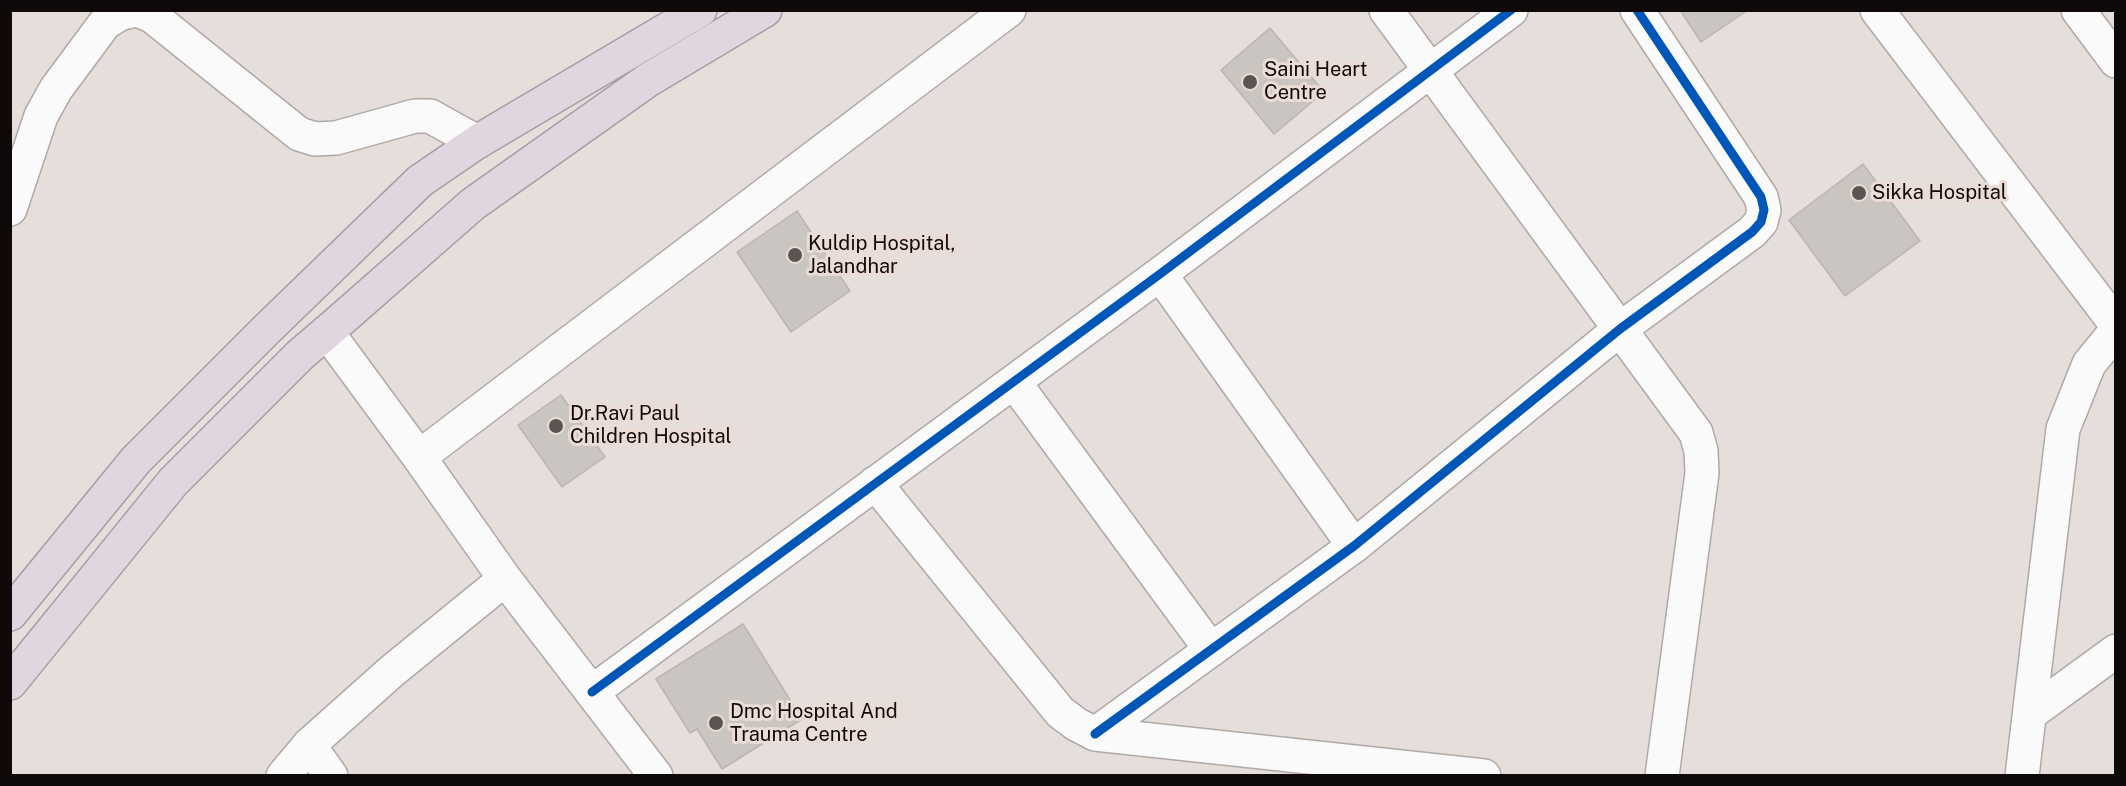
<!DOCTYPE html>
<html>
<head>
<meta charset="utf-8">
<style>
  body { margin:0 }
  #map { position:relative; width:2126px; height:786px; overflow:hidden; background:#e6dedb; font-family:"Public Sans",sans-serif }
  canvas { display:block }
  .frame { position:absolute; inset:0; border:12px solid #0f0a09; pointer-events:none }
</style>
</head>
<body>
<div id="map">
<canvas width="2126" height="786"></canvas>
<div class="frame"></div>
</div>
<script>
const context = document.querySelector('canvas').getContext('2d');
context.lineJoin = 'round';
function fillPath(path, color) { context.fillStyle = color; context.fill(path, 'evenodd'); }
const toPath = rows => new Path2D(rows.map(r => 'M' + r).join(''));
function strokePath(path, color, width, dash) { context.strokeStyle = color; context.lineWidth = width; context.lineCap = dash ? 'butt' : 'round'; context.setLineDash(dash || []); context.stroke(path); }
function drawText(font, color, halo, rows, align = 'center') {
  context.font = font + ' "Public Sans",sans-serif'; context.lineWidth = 6; context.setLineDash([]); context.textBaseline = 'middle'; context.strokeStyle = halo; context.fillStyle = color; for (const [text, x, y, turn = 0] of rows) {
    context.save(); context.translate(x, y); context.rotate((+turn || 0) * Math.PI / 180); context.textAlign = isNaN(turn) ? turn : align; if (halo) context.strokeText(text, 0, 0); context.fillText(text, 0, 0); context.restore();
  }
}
const building = toPath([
  [1680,10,1743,10,1745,12,1701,42,1680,10],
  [1270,28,1324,92,1274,134,1221,70,1270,28],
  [1863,164,1920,241,1845,296,1789,220,1863,164],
  [797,211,850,291,791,332,737,252,797,211],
  [561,395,605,457,562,487,518,425,561,395],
  [743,624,802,719,722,769,697,729,690,733,656,679,743,624]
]);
fillPath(building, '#cbc5c2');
strokePath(building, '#bbb4b2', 1.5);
const minor = toPath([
  [137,10,152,16,299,134,315,139,336,138,415,116,430,116,477,142],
  [1386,10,1696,433,1701,451,1702,473,1662,776],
  [1877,10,2116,324],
  [2078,10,2116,61],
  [10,209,41,116,56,89,105,23,119,14,135,10],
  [1160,274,1354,546],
  [327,332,419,457,505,579,656,776],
  [1014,382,1211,650],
  [419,457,1009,10],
  [875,483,1060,712,1076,724,1095,734,1484,776],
  [592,692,1160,274,1511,10],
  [2031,713,2116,651],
  [1095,734,1354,546,1620,329,1752,232,1761,222,1764,210,1761,197,1637,10],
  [309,745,331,776],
  [283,776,309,745,392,671,505,579],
  [2022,776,2063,429,2089,364,2116,331]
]);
const highway = toPath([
  [10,614,136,460,266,330,420,181,477,142,700,10],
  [10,683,173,482,300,355,327,332,473,204,648,80,765,10]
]);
strokePath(minor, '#aea9a6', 36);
strokePath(highway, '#a99ba5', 36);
strokePath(minor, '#fbfafa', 33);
strokePath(highway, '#e1d6e0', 33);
strokePath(toPath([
  [592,692,1160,274,1511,10],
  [1095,734,1354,546,1620,329,1752,232,1761,222,1764,210,1761,197,1637,10]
]), '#0057b8', 9);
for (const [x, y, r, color] of [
  [1250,82,8,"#5a5452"],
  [1859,193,8,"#5a5452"],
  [795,255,8,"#5a5452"],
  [556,426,8,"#5a5452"],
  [716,723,8,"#5a5452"]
]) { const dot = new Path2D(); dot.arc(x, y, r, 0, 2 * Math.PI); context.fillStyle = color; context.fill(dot); strokePath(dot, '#ebdcd6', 2); }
drawText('20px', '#0f0a09', '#ebdcd6', [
  ["Saini Heart",1264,70],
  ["Centre",1264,93],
  ["Sikka Hospital",1872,193],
  ["Kuldip Hospital,",808,244],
  ["Jalandhar",808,267],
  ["Dr.Ravi Paul",570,414],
  ["Children Hospital",570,437],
  ["Dmc Hospital And",730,712],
  ["Trauma Centre",730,735]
], 'left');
</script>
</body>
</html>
